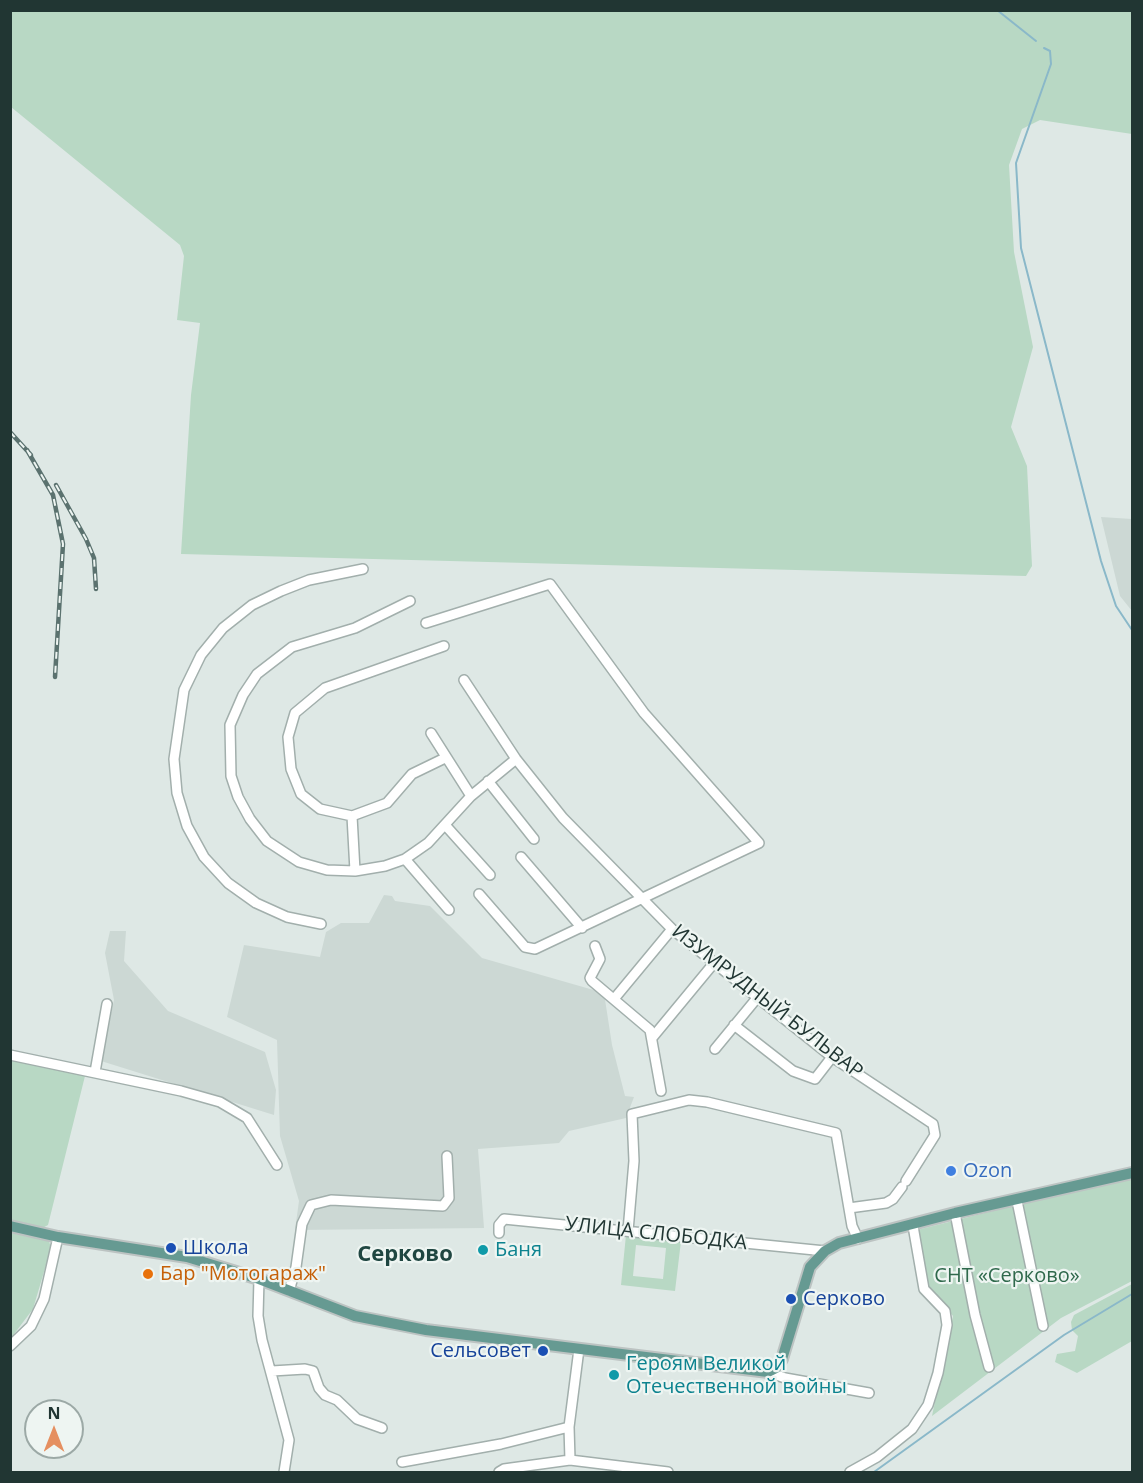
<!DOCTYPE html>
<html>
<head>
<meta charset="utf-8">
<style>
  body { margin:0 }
  #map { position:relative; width:1143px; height:1483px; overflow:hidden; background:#dee8e5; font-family:"Open Sans",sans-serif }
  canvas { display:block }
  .frame { position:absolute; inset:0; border:12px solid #213633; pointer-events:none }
  .north { position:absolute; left:24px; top:1399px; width:60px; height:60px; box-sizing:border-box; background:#eef5f2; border:2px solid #9ca9a6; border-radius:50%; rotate:0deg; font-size:16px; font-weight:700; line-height:24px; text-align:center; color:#213633 }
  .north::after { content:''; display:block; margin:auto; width:21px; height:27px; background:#e58f60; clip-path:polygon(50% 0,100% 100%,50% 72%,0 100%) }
</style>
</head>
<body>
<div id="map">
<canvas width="1143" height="1483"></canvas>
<div class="frame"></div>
<div class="north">N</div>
</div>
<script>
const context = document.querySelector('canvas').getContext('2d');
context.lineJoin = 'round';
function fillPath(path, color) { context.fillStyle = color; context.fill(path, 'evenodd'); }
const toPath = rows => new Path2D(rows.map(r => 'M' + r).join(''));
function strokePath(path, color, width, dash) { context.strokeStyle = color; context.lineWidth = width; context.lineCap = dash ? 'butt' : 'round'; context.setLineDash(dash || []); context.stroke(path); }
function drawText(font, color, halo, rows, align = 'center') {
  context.font = font + ' "Open Sans",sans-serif'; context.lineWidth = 4.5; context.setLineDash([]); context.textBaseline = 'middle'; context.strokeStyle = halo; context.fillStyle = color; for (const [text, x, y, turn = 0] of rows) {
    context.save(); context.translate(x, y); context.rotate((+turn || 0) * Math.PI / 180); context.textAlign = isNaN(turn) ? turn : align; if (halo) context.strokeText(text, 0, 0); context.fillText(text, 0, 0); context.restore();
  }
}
fillPath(toPath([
  [1101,517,1132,519,1132,611,1120,596],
  [384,895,392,896,395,901,430,906,482,958,604,993,612,1045,625,1096,634,1097,626,1118,569,1131,559,1143,478,1149,484,1228,295,1230,299,1201,280,1136,277,1040,227,1017,244,945,320,957,326,932,341,923,369,923],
  [110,931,126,931,124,961,168,1011,265,1052,276,1090,274,1115,101,1061,114,1000,105,953]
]), '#ccd8d4');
fillPath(toPath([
  [10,11,1132,11,1132,134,1040,120,1022,129,1009,165,1014,252,1033,347,1011,427,1027,466,1032,566,1026,576,181,554,191,395,200,323,177,320,184,256,180,245,11,107],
  [10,1060,85,1076,48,1225,37,1231,11,1224],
  [1132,1176,1132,1281,1061,1318,932,1416,953,1316,926,1284,917,1230],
  [11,1233,49,1241,51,1248,33,1309,11,1338],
  [626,1235,681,1241,675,1291,621,1285],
  [636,1245,666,1248,663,1279,633,1276],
  [1132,1284,1132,1341,1077,1373,1055,1362,1057,1354,1075,1351,1078,1336,1072,1330,1071,1322,1074,1315]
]), '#b8d8c4');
strokePath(toPath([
  [997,10,1036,41],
  [1044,48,1050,51,1051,64,1016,163,1021,248,1101,561,1116,606,1132,630],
  [874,1472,1064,1335,1132,1294]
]), '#8ab8c9', 2);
const minor = toPath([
  [410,601,355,628,292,647,257,674,243,695,230,725,231,776,238,797,250,819,267,841,299,862,327,870,355,871,385,866,405,859,428,843,471,796,516,759],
  [426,623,550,584,644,713,759,843,535,949,525,947,479,894],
  [444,646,325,688,295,713,288,737,291,769,301,794,320,809,352,816,387,803,412,774,445,758],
  [464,680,516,759,563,818,672,929,832,1057,933,1124,935,1135,906,1181],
  [431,733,471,796],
  [488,781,534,839],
  [352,816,355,871],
  [446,826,490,875],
  [521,857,582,928],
  [405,859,449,910],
  [321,924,287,917,256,903,228,883,204,857,187,826,177,793,174,759,184,690,201,655,223,628,252,605,281,591,309,580,363,569],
  [595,946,600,959,590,978,592,981,650,1030,661,1091],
  [614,999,672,929],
  [734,1025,793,1071,815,1079,832,1057],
  [652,1038,714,963],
  [715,1049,757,998],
  [10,1055,181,1091,220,1102,247,1118,277,1165],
  [95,1072,107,1004],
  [1017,1201,1043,1326],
  [849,1208,886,1203,893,1199,902,1187],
  [955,1213,975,1315,989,1367],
  [628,1231,634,1161,632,1114,689,1100,707,1102,836,1133,852,1226,858,1239],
  [499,1233,499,1225,504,1219,825,1251],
  [259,1279,258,1316,262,1340,289,1440,284,1472],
  [289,1291,296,1267,302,1224,311,1205,331,1200,443,1206,449,1198,447,1156],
  [10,1346,31,1326,44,1299,58,1237],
  [272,1371,305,1369,313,1371,319,1388,325,1395,337,1400,357,1419,382,1428],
  [768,1372,785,1378,869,1393],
  [570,1460,569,1427,579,1349],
  [402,1462,501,1444,569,1427],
  [499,1472,504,1469,570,1460,668,1472],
  [850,1472,877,1457,912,1429,928,1405,938,1373,947,1325,945,1311,924,1289,913,1226]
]);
const major = toPath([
  [10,1226,58,1237,187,1257,259,1279,355,1316,426,1330,768,1372,776,1368,782,1359,810,1267,825,1251,839,1243,955,1213,1132,1173]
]);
strokePath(minor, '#a2afac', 12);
strokePath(major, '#bcc3c2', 14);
strokePath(minor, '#fff', 9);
strokePath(major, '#669a92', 10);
const rail = toPath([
  [10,432,31,455],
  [27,450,53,495,63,544,55,677],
  [56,485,86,539,94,558,96,589]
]);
strokePath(rail, '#5b726f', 4.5);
strokePath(rail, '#eef5f2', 2, [7]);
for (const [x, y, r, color] of [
  [951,1171,6,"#3f7fe0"],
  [171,1248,6,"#1a4fb4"],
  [483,1250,6,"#0f9aa8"],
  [148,1274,6,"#e8710a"],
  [791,1299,6,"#1a4fb4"],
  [543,1351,6,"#1a4fb4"],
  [614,1375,6,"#0f9aa8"]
]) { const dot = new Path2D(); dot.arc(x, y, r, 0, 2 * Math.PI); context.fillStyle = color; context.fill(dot); strokePath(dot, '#eef5f2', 2); }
drawText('20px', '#213633', '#eef5f2', [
  ["ИЗУМРУДНЫЙ БУЛЬВАР",767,1002,38],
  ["УЛИЦА СЛОБОДКА",656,1234,6]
]);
drawText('20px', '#366cbe', '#eef5f2', [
  ["Ozon",963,1171]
], 'left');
drawText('20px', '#164399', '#eef5f2', [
  ["Школа",183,1248],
  ["Серково",803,1299],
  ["Сельсовет",531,1351,"right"]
], 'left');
drawText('20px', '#0d838f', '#eef5f2', [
  ["Баня",495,1250],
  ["Героям Великой",626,1364],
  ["Отечественной войны",626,1387]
], 'left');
drawText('20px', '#c56008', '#eef5f2', [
  ["Бар \"Мотогараж\"",160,1274]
], 'left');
drawText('20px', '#2f694c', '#eef5f2', [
  ["СНТ «Серково»",1007,1276]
]);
drawText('bold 22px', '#1f4641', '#eef5f2', [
  ["Серково",405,1255]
]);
</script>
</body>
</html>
